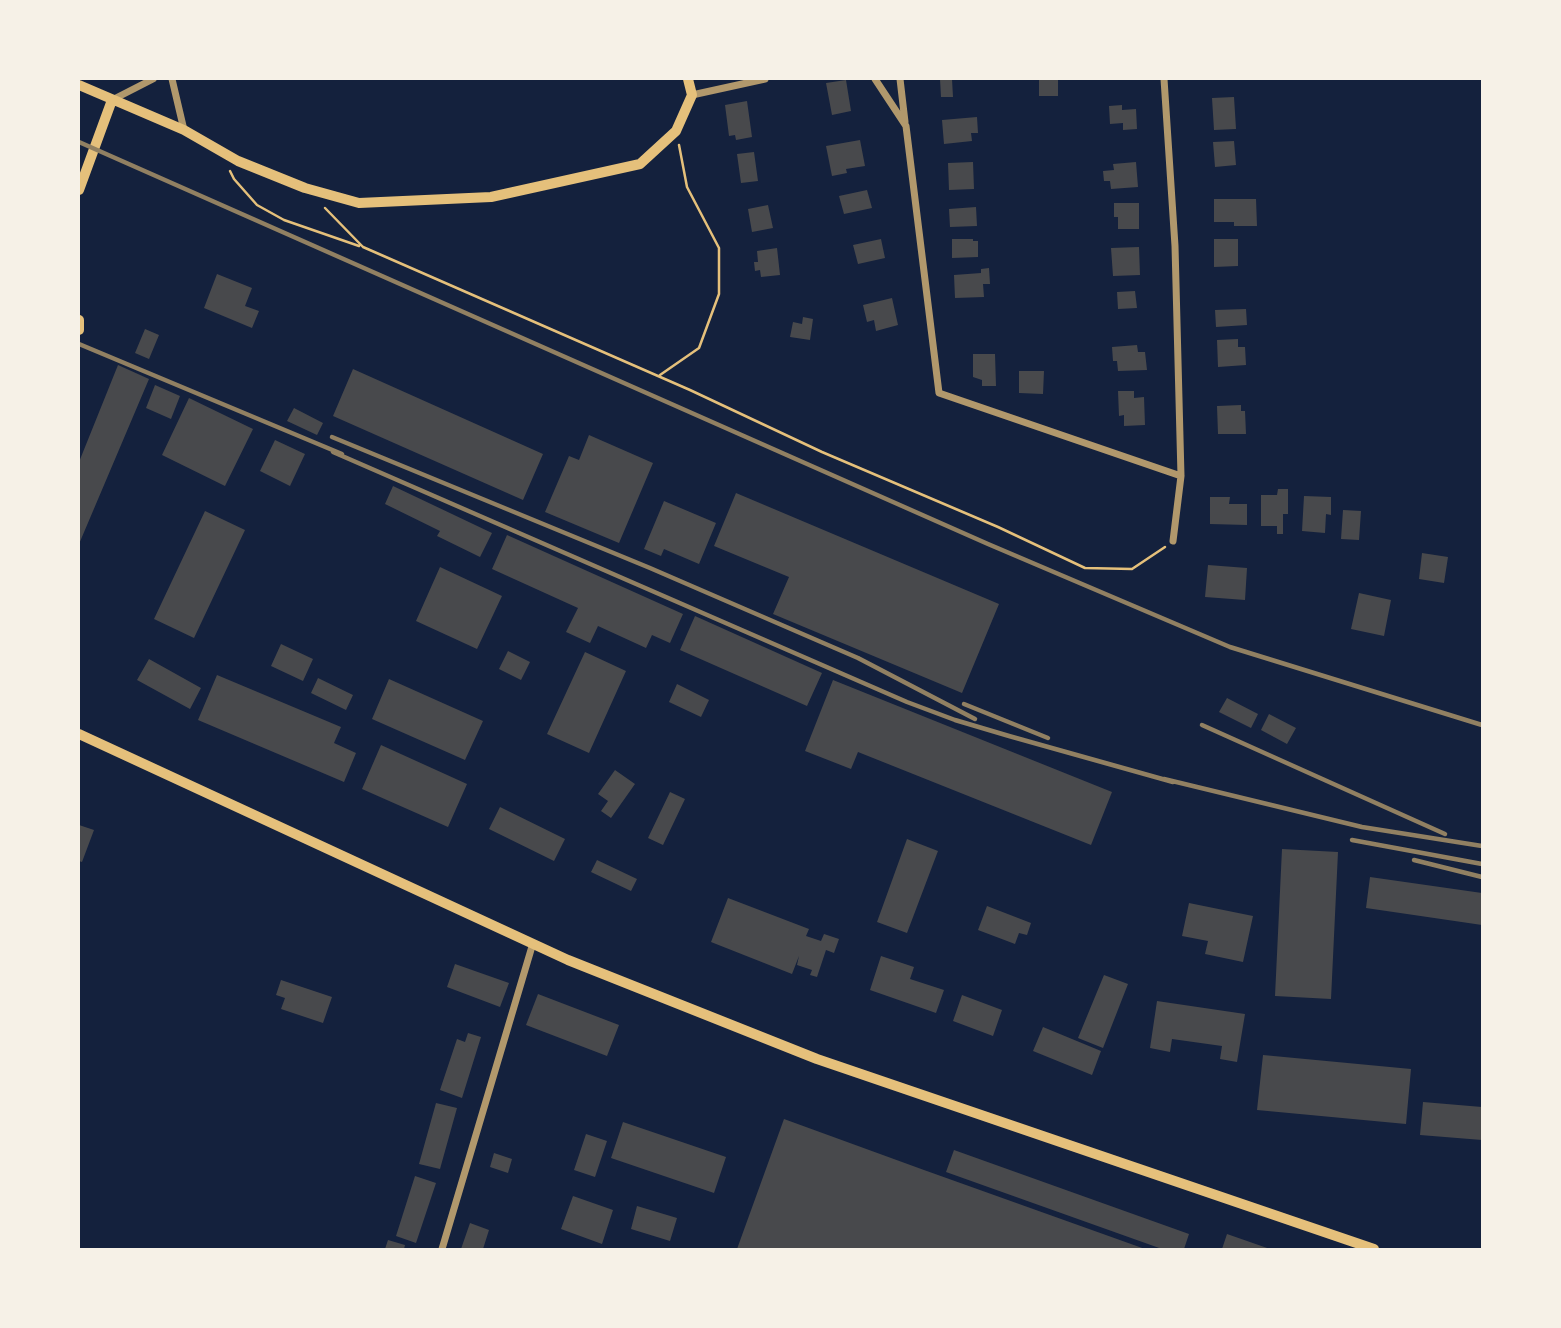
<!DOCTYPE html>
<html>
<head>
<meta charset="utf-8">
<style>
  body { margin:0 }
  #map { position:relative; width:1561px; height:1328px; overflow:hidden; background:#14213d; font-family:"Golos Text",sans-serif }
  canvas { display:block }
  .frame { position:absolute; inset:0; border:80px solid #f6f1e7; pointer-events:none }
</style>
</head>
<body>
<div id="map">
<canvas width="1561" height="1328"></canvas>
<div class="frame"></div>
</div>
<script>
const context = document.querySelector('canvas').getContext('2d');
context.lineJoin = 'round';
function fillPath(path, color) { context.fillStyle = color; context.fill(path, 'evenodd'); }
const toPath = rows => new Path2D(rows.map(r => 'M' + r).join(''));
function strokePath(path, color, width, dash) { context.strokeStyle = color; context.lineWidth = width; context.lineCap = dash ? 'butt' : 'round'; context.setLineDash(dash || []); context.stroke(path); }
fillPath(toPath([
  [940,79,952,79,953,97,941,97],
  [1039,79,1058,79,1058,96,1039,96],
  [846,80,851,111,832,115,826,83],
  [1234,97,1236,129,1214,130,1212,98],
  [747,101,752,137,736,140,735,135,729,136,725,105],
  [1122,105,1122,110,1136,109,1137,129,1123,130,1123,123,1110,124,1109,106],
  [977,117,978,133,971,133,972,141,944,144,942,120],
  [860,140,865,166,846,169,847,173,832,176,826,146],
  [1234,141,1236,165,1215,167,1213,142],
  [754,152,758,181,741,183,737,154],
  [973,162,974,189,949,190,948,163],
  [1136,162,1138,187,1111,189,1110,181,1104,181,1103,171,1114,170,1113,164],
  [867,190,872,208,844,214,839,196],
  [1214,199,1256,199,1257,226,1234,226,1234,222,1214,222],
  [1114,203,1139,203,1139,229,1118,229,1118,217,1114,217],
  [768,205,773,228,752,232,748,209],
  [976,207,977,226,950,227,949,209],
  [881,239,885,258,858,264,853,245],
  [952,239,973,239,973,241,978,241,978,257,952,258],
  [1214,239,1238,239,1238,266,1214,267],
  [1139,247,1140,275,1113,276,1111,248],
  [777,248,780,275,761,277,760,270,755,271,754,262,758,262,757,251],
  [989,268,990,284,983,284,984,297,955,298,954,275,981,273,981,269],
  [217,274,252,288,245,306,259,311,252,328,204,308],
  [1135,291,1137,308,1118,309,1117,292],
  [892,298,898,325,876,331,874,320,867,322,863,305],
  [1246,309,1247,325,1216,327,1215,310],
  [803,317,813,319,810,340,790,337,793,322,802,324],
  [145,329,159,335,149,359,135,353],
  [1238,339,1238,347,1245,347,1246,365,1218,367,1217,340],
  [1137,345,1138,352,1145,352,1147,370,1118,371,1117,361,1113,361,1112,347],
  [973,354,995,354,996,386,982,386,982,380,973,377],
  [118,365,149,379,79,544,79,462],
  [353,369,543,454,523,500,333,416],
  [1019,371,1044,371,1043,394,1019,393],
  [155,385,180,396,171,419,146,408],
  [1118,391,1134,391,1134,398,1144,397,1145,425,1124,426,1124,415,1119,416],
  [189,398,253,429,225,486,162,455],
  [1241,405,1241,411,1245,411,1246,434,1218,434,1217,406],
  [294,408,323,423,317,435,287,421],
  [589,435,653,463,619,543,545,512,569,456,579,460],
  [275,440,305,454,290,486,260,471],
  [393,486,492,533,480,557,437,536,440,531,385,504],
  [1278,489,1288,489,1288,514,1283,514,1283,534,1277,534,1277,526,1261,526,1261,495,1277,495],
  [736,493,999,604,962,693,773,614,789,577,714,546],
  [1304,496,1331,497,1331,515,1326,514,1325,533,1302,531],
  [1210,497,1230,497,1229,504,1247,504,1247,525,1210,524],
  [664,501,716,523,699,564,664,549,661,556,644,549],
  [1343,510,1361,511,1359,540,1341,539],
  [205,511,245,530,194,638,154,619],
  [507,535,683,614,670,643,652,635,646,648,598,626,590,643,566,632,578,608,492,569],
  [1422,553,1448,557,1444,583,1419,579],
  [1208,565,1247,568,1245,600,1205,597],
  [440,567,502,596,477,649,416,621],
  [1359,593,1391,600,1384,636,1351,629],
  [695,616,822,673,807,706,680,650],
  [281,644,313,659,303,681,271,666],
  [508,651,530,662,521,680,499,669],
  [585,652,626,671,589,753,547,734],
  [149,659,201,688,190,709,137,680],
  [217,675,341,727,334,743,356,753,344,782,198,720],
  [318,678,353,695,346,710,311,693],
  [389,679,483,721,465,760,372,719],
  [833,680,1112,792,1091,845,858,752,851,769,805,751],
  [677,684,709,700,701,717,669,702],
  [1227,698,1258,714,1251,728,1219,712],
  [1269,714,1296,728,1287,744,1261,730],
  [381,745,467,784,448,827,362,789],
  [615,770,635,784,611,818,601,811,608,801,598,794],
  [670,792,685,799,663,845,648,838],
  [500,807,565,839,554,861,489,829],
  [79,825,94,830,82,862,79,861],
  [907,839,938,851,907,933,877,922],
  [1282,849,1338,852,1331,999,1275,996],
  [597,860,637,879,631,891,591,872],
  [1370,877,1482,893,1482,925,1366,908],
  [728,898,809,929,806,936,821,941,824,934,839,939,834,953,826,950,817,977,810,975,812,970,797,965,799,956,792,974,711,942],
  [1189,903,1253,916,1243,962,1205,954,1208,941,1182,936],
  [987,906,1031,923,1027,935,1019,933,1015,944,978,930],
  [881,956,914,967,910,979,944,990,936,1013,870,990],
  [455,964,509,983,500,1007,447,987],
  [1104,975,1128,984,1103,1048,1078,1038],
  [281,980,332,997,323,1023,281,1009,285,998,276,995],
  [538,994,619,1025,607,1056,526,1025],
  [962,995,1002,1010,993,1036,953,1021],
  [1157,1001,1245,1014,1237,1062,1220,1059,1222,1046,1172,1039,1170,1052,1150,1048],
  [1043,1027,1101,1051,1092,1075,1033,1051],
  [468,1033,481,1037,462,1098,440,1090,457,1039,465,1042],
  [1263,1055,1411,1069,1406,1124,1257,1110],
  [1423,1102,1482,1107,1482,1140,1420,1135],
  [436,1103,457,1108,440,1169,419,1164],
  [784,1119,924,1170,1145,1249,737,1249],
  [623,1122,726,1157,714,1193,611,1158],
  [586,1134,607,1141,595,1177,574,1170],
  [954,1150,1189,1234,1184,1249,1162,1249,946,1172],
  [494,1153,512,1159,508,1173,490,1167],
  [415,1176,436,1183,416,1243,396,1236],
  [573,1196,613,1210,602,1244,561,1229],
  [637,1206,677,1218,670,1241,631,1229],
  [470,1223,489,1230,483,1249,461,1249],
  [1227,1234,1270,1249,1222,1249],
  [388,1240,405,1245,404,1249,385,1249]
]), '#48494c');
strokePath(toPath([
  [230,171,234,179,257,205,284,220,359,246],
  [325,208,363,247,690,390,822,452,998,527,1085,568,1132,569,1165,547],
  [660,375,699,348,719,294,719,248,687,187,679,145]
]), '#e5c07b', 2.5);
strokePath(toPath([
  [172,79,184,130],
  [875,79,906,126,939,393,1181,476],
  [900,79,905,122],
  [1164,79,1175,246,1181,476,1173,541],
  [692,95,765,79],
  [112,100,153,79],
  [442,1249,533,943]
]), '#b1986c', 7);
strokePath(toPath([
  [79,85,184,130,238,161,305,188,359,203,491,197,640,164,676,131,692,95,688,79],
  [79,190,112,100],
  [79,734,568,960,817,1059,1374,1249]
]), '#e5c07b', 10);
strokePath(toPath([
  [79,320,79,330]
]), '#e5c07b', 10);
strokePath(toPath([
  [79,142,988,544,1230,647,1482,725],
  [79,344,342,454],
  [332,437,650,568,858,658,975,719],
  [333,452,907,702,955,720,1009,736,1173,782],
  [964,704,1048,738],
  [1202,725,1445,834],
  [1164,779,1362,827,1482,846],
  [1352,840,1482,864],
  [1414,860,1482,877]
]), '#918062', 4.5);
</script>
</body>
</html>
